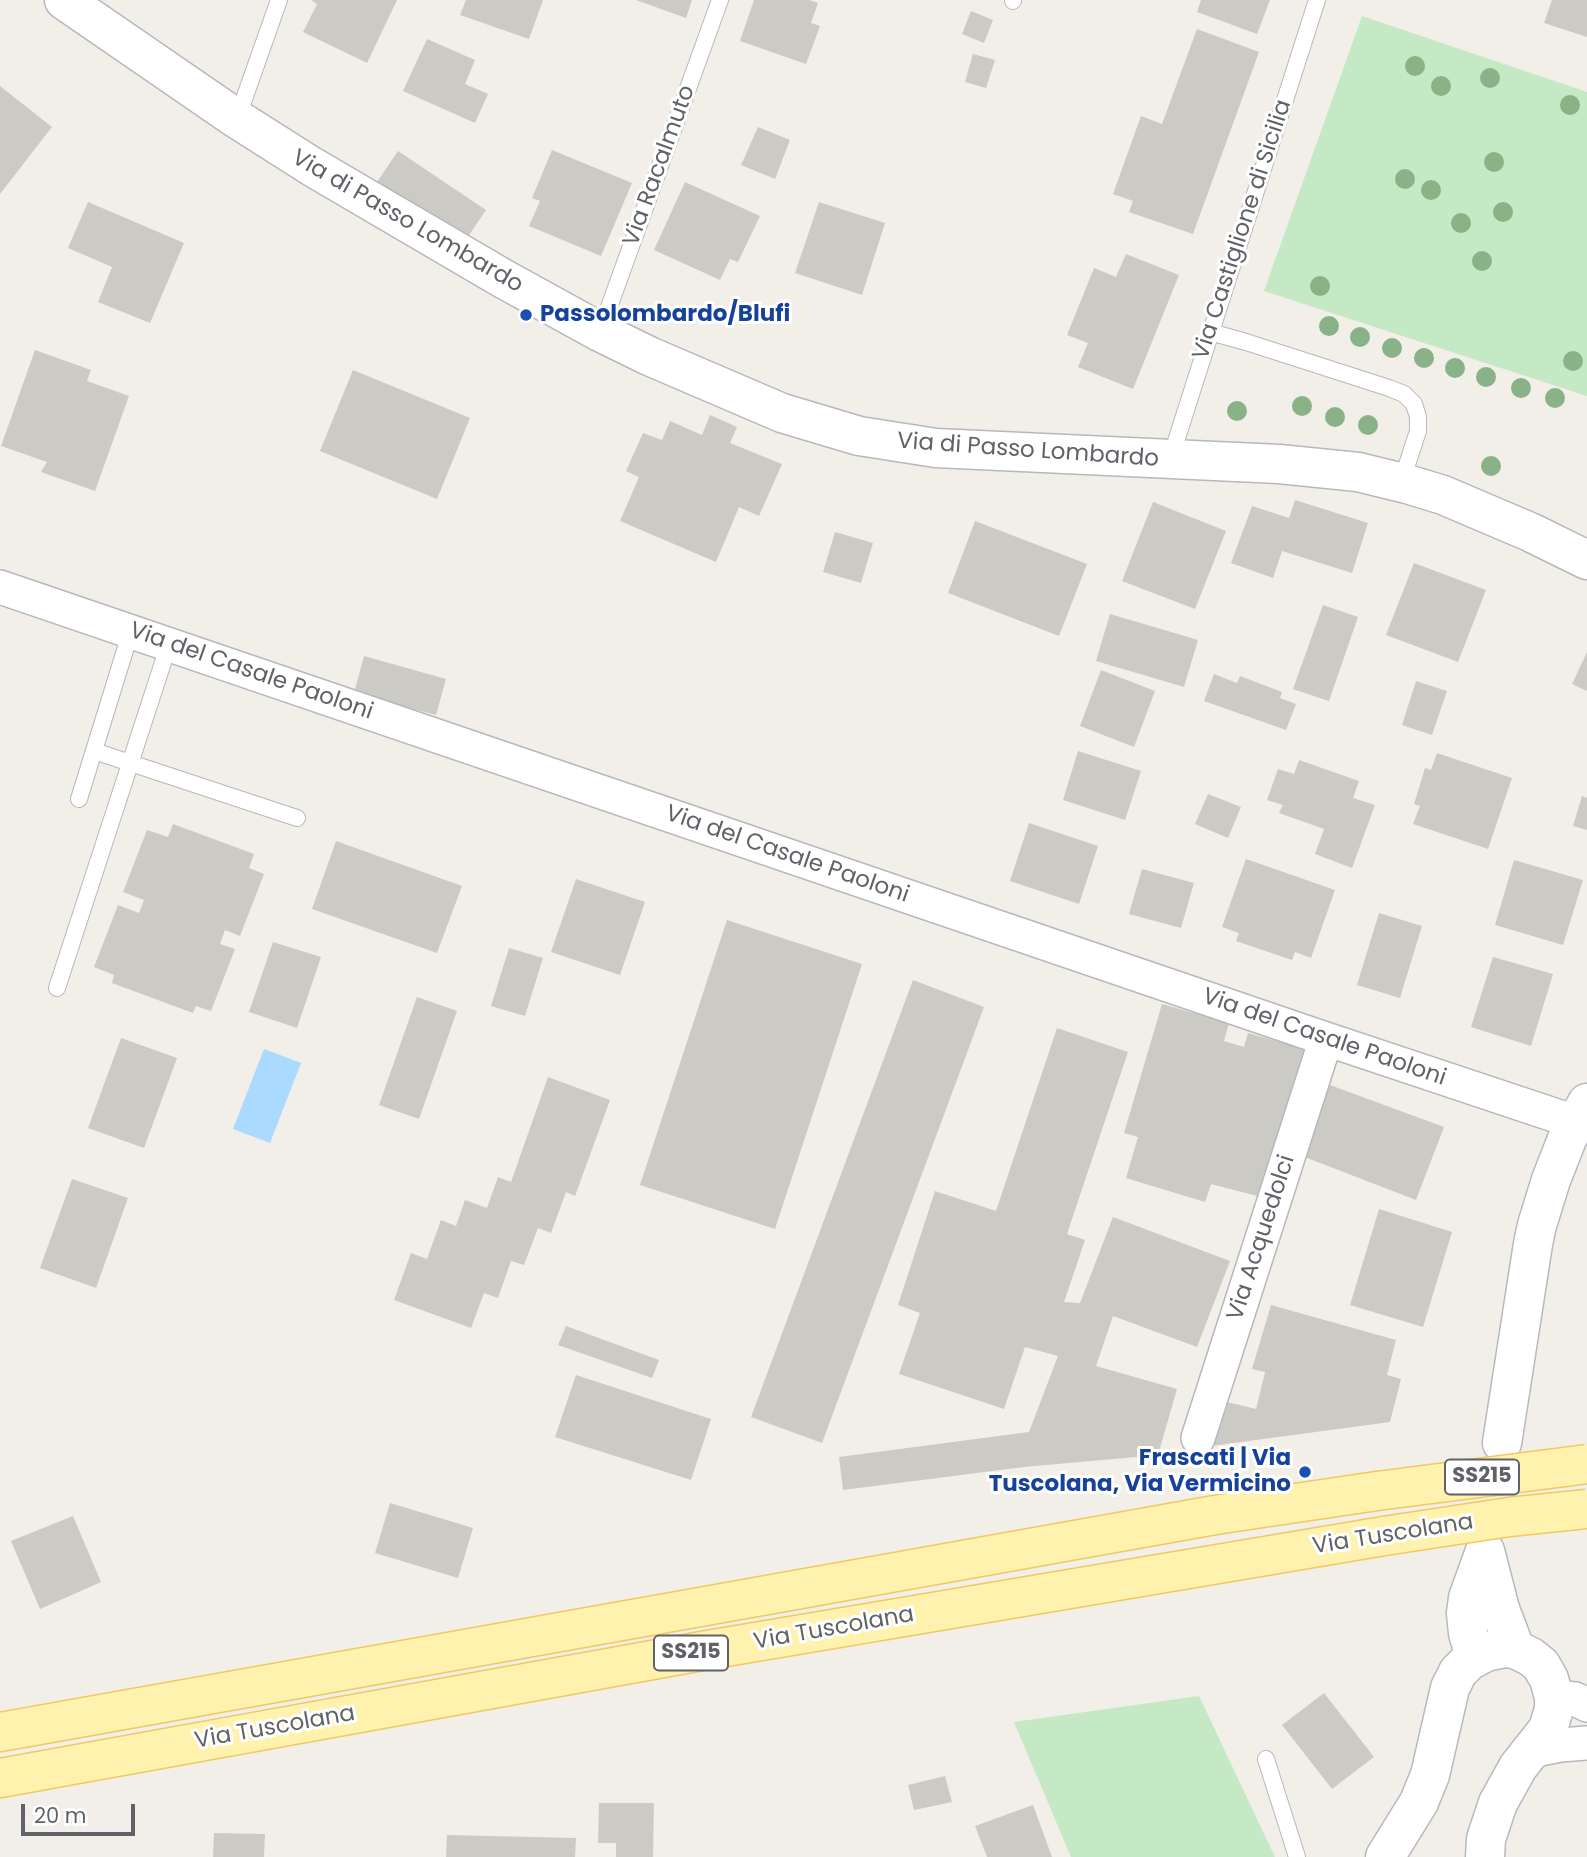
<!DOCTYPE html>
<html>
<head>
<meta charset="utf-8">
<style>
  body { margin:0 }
  #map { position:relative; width:1587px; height:1857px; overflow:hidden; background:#f1efe8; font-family:Poppins,sans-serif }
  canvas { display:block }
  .scale { position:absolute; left:21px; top:1804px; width:114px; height:32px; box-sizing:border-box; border:4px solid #5f6368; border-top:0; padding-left:9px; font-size:21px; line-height:24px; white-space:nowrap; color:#5f6368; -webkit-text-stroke:5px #fff; paint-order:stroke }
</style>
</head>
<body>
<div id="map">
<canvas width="1587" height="1857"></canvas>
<div class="scale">20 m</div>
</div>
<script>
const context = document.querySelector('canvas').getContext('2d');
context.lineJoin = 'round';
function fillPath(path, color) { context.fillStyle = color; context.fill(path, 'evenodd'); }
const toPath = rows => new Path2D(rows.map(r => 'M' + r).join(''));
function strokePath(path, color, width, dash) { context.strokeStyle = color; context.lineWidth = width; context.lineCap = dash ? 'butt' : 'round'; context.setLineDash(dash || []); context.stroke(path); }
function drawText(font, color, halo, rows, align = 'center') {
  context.font = font + ' Poppins,sans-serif'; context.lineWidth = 6; context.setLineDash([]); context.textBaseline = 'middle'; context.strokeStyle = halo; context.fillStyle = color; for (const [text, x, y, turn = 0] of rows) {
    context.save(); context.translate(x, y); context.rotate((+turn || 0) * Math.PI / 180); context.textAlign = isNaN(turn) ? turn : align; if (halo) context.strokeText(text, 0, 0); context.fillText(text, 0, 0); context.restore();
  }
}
fillPath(toPath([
  [1362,16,1587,92,1587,396,1264,291],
  [1199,1696,1275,1857,1071,1857,1014,1722]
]), '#c5e8c5');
fillPath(toPath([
  [264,1049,301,1063,270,1143,233,1129]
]), '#aadaff');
fillPath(toPath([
  [311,0,397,0,367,63,303,32,317,4],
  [466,0,543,0,529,39,460,15],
  [636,0,692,0,686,18],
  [754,0,809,0,818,3,811,23,820,26,806,64,740,41],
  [1201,0,1270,0,1257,34,1197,12],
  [1552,0,1587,0,1587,37,1544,23],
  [971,11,993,20,984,43,962,34],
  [1197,29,1259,52,1193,234,1129,212,1133,201,1113,194,1141,116,1162,124],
  [427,39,475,60,465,84,488,94,475,123,403,91],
  [973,54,995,60,986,88,965,82],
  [0,86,52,127,0,194],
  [758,127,790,140,775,179,741,165],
  [552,150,632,183,601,256,529,226,540,201,532,198],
  [398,151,486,210,465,241,377,182],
  [685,182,760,216,738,262,730,259,720,280,654,250],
  [88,202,184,243,150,323,98,302,112,267,68,248],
  [819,202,885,223,862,295,795,273],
  [1126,254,1179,275,1133,389,1078,367,1088,343,1067,335,1094,268,1116,277],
  [35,350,91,370,87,381,129,396,95,491,41,472,47,462,1,446],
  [353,370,470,418,437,499,320,451],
  [710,415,737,427,730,443,782,464,759,516,739,507,716,562,620,521,639,477,626,471,643,433,662,440,670,421,702,435],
  [1295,500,1368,523,1352,573,1282,551,1273,578,1231,563,1252,506,1289,518],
  [1153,502,1226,531,1195,609,1122,581],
  [975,521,1087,564,1059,636,948,593],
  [835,532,873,543,861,583,823,572],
  [1414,563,1486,590,1458,662,1386,635],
  [1323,605,1358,617,1329,701,1293,689],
  [1110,614,1198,640,1184,687,1096,661],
  [1587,652,1587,691,1572,684],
  [364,656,446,679,436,715,354,693],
  [1101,670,1155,691,1134,747,1080,726],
  [1214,674,1237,683,1240,676,1282,692,1280,698,1296,704,1286,730,1204,701],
  [1416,681,1447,691,1432,735,1402,725],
  [1078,751,1141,771,1125,820,1063,800],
  [1437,753,1512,778,1488,849,1413,824,1420,806,1414,804,1425,768,1431,770],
  [1299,760,1359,781,1353,798,1375,805,1352,868,1315,854,1324,829,1279,813,1283,805,1267,800,1278,769,1294,774],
  [1208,794,1241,807,1228,838,1195,824],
  [1582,796,1587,798,1587,830,1573,826],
  [1029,823,1098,846,1079,904,1010,881],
  [173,824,254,854,249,868,264,874,240,936,225,930,220,944,235,949,211,1011,196,1006,193,1013,112,983,114,975,94,967,118,905,139,913,144,900,123,892,147,830,168,837],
  [336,841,462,886,437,953,312,909],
  [1246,859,1335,890,1311,958,1295,952,1292,960,1236,941,1239,933,1222,927],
  [1514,860,1583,880,1563,945,1495,925],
  [1142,869,1194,883,1181,928,1129,914],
  [576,879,645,902,620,975,551,952],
  [1379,913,1422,926,1400,998,1357,985],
  [727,920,862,964,775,1229,640,1185],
  [273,942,321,957,297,1028,249,1012],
  [509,948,543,958,525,1016,491,1006],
  [1493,957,1553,974,1531,1046,1471,1027],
  [913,980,984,1007,822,1443,751,1417],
  [417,997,457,1011,419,1119,379,1105],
  [1162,1004,1229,1023,1224,1041,1244,1047,1248,1033,1308,1050,1265,1198,1211,1184,1205,1202,1126,1178,1138,1137,1124,1133],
  [1057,1028,1128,1052,1067,1234,1085,1240,1064,1302,1080,1303,1113,1217,1230,1261,1197,1347,1113,1316,1096,1366,1177,1389,1158,1455,1024,1467,843,1490,839,1457,1029,1432,1058,1356,1025,1347,1004,1409,899,1374,920,1313,898,1305,935,1191,996,1211],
  [121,1038,177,1058,144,1148,88,1128],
  [548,1077,610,1100,575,1196,566,1192,551,1233,538,1228,524,1265,511,1261,498,1298,484,1293,471,1328,394,1300,411,1253,427,1259,441,1220,456,1226,465,1200,487,1208,498,1177,511,1182],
  [1330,1085,1444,1127,1416,1200,1302,1156],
  [72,1179,128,1198,96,1288,40,1268],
  [1379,1209,1452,1232,1423,1327,1350,1305],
  [1271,1305,1396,1340,1387,1375,1401,1379,1390,1422,1211,1446,1223,1401,1256,1409,1265,1372,1252,1369],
  [566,1326,659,1360,652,1378,558,1345],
  [576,1375,711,1419,691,1480,555,1437],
  [390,1503,473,1528,458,1578,375,1553],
  [73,1516,101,1582,40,1609,11,1541],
  [1324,1693,1374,1757,1332,1789,1282,1725],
  [945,1776,952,1802,914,1810,908,1785],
  [599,1803,654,1803,653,1857,616,1857,616,1843,598,1843],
  [1033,1805,1052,1857,987,1857,975,1826],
  [214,1833,265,1834,264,1857,213,1857],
  [447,1835,576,1838,575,1857,446,1857]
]), '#cccac5');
const service = toPath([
  [1013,1,1013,0],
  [237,119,279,0],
  [600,332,720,0],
  [1210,332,1246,342,1389,388,1404,394,1414,404,1418,417,1418,431,1401,483],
  [1170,460,1317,0],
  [94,751,297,818],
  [79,799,131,631],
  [57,988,169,644],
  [1266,1759,1297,1857]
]);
const minor = toPath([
  [0,587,1326,1039,1575,1122],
  [1198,1438,1326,1039],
  [1554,1697,1575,1699,1587,1705],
  [1530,1751,1560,1745,1587,1743]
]);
const tertiary = toPath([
  [64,0,237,119,311,166,502,278,600,332,649,356,782,413,859,436,936,448,1279,464,1358,472,1407,484,1443,495,1530,532,1587,560]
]);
const secondary = toPath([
  [1502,1443,1533,1244,1537,1225,1551,1180,1567,1139,1587,1103],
  [1485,1551,1500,1609,1515,1649],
  [1475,1657,1468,1633,1466,1613,1468,1598,1485,1551],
  [1385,1857,1419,1802,1430,1775,1450,1688,1458,1672,1469,1661,1486,1652,1505,1648,1515,1649,1531,1657,1541,1665,1549,1679,1554,1697,1554,1709,1548,1729,1518,1767,1498,1803,1486,1839,1485,1857]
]);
const primary = toPath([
  [0,1732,1215,1515,1377,1491],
  [0,1778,702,1651,1384,1536]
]);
strokePath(service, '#b5b8bc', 18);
strokePath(minor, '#b5b8bc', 36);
strokePath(tertiary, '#b5b8bc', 41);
strokePath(secondary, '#b6babf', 41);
strokePath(primary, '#f2c960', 41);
strokePath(service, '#fff', 16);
strokePath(minor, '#fff', 33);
strokePath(tertiary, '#fff', 38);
strokePath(secondary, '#fff', 38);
strokePath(primary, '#fff2af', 38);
const primaryBridge = toPath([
  [1377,1491,1587,1464],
  [1384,1536,1509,1517,1587,1509]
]);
strokePath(primaryBridge, '#f2c960', 41, []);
strokePath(primaryBridge, '#fff2af', 38);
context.fillStyle = '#89b387';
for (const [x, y] of [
  [1415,66],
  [1490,78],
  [1441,86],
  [1570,105],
  [1494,162],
  [1405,179],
  [1431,190],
  [1503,212],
  [1461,223],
  [1482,261],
  [1320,286],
  [1329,326],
  [1360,337],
  [1392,348],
  [1424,358],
  [1573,361],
  [1455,368],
  [1486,377],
  [1521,388],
  [1555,398],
  [1302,406],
  [1237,411],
  [1335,417],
  [1368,425],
  [1491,466]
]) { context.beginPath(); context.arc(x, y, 10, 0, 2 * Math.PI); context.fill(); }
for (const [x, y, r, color] of [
  [526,315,7,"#1a4fb4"],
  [1305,1472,7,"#1a4fb4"]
]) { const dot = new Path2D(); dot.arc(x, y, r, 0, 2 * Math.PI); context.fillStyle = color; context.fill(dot); strokePath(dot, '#fff', 2.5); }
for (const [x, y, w] of [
  [1482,1477,74],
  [691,1653,74]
]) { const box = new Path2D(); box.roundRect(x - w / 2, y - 17.5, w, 35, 5); context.fillStyle = '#fff'; context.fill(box); strokePath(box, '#5f6368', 2); }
drawText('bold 21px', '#5f6368', null, [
  ["SS215",1482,1477],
  ["SS215",691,1653]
]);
drawText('23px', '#5f6368', '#fff', [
  ["Via Racalmuto",660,166,-70],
  ["Via di Passo Lombardo",407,222,30],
  ["Via Castiglione di Sicilia",1243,230,-72],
  ["Via di Passo Lombardo",1028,451,4],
  ["Via del Casale Paoloni",251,672,19],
  ["Via del Casale Paoloni",787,855,19],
  ["Via del Casale Paoloni",1324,1038,19],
  ["Via Acquedolci",1262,1238,-72],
  ["Via Tuscolana",1393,1535,-9],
  ["Via Tuscolana",834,1629,-10],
  ["Via Tuscolana",275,1728,-10]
]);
drawText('bold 23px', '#164399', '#fff', [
  ["Passolombardo/Blufi",540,315],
  ["Frascati | Via",1291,1459,"right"],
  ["Tuscolana, Via Vermicino",1291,1485,"right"]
], 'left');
</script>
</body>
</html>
